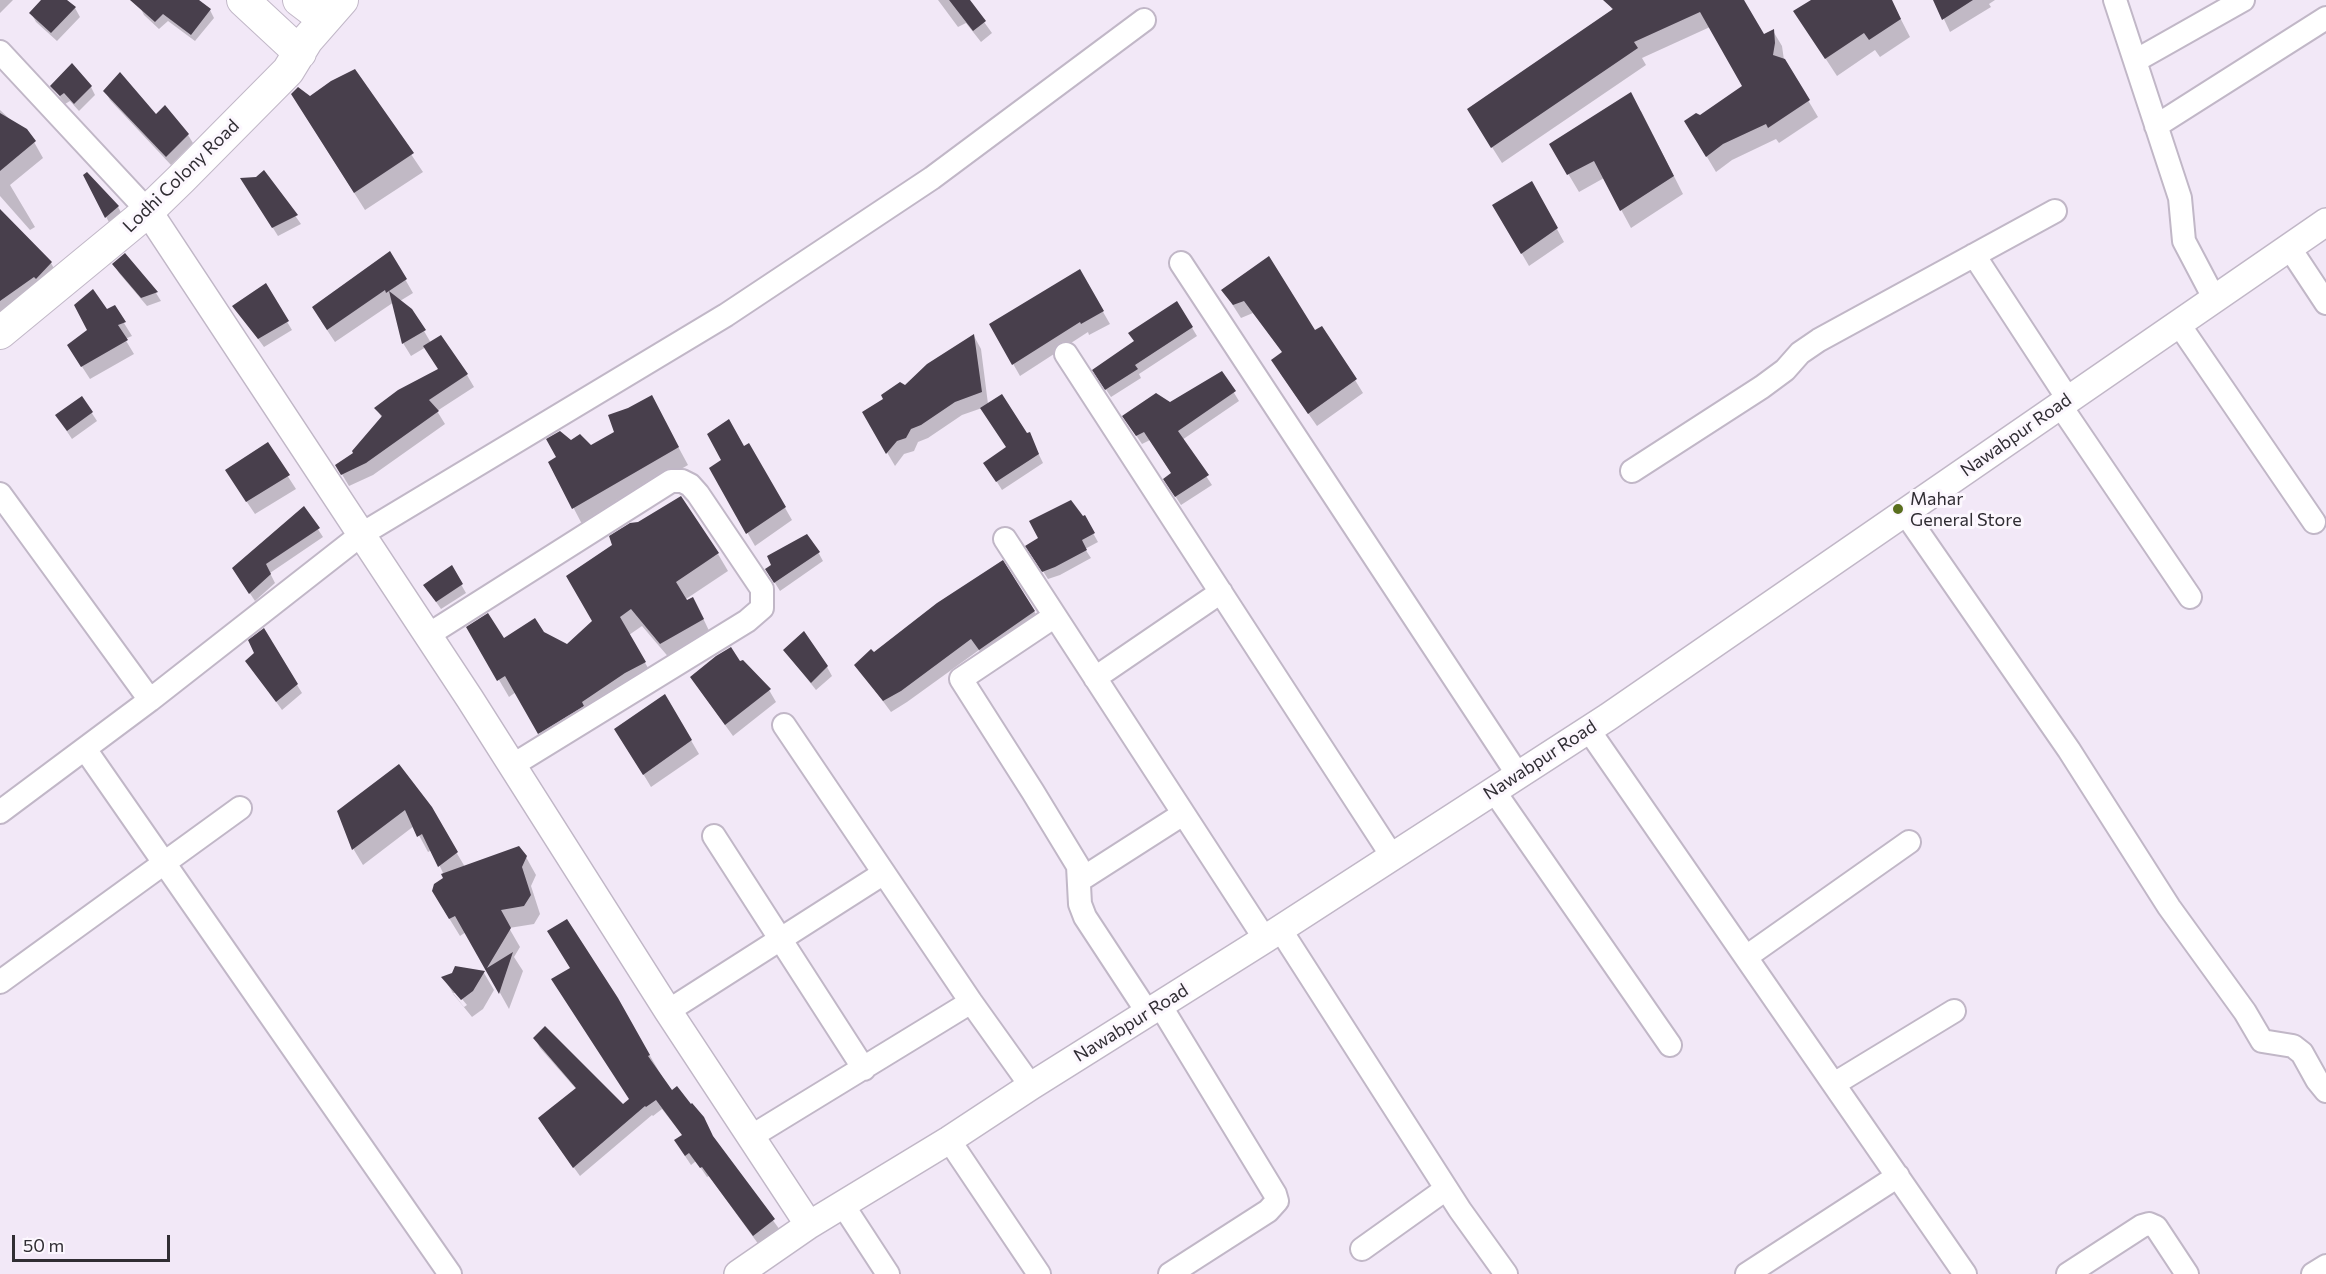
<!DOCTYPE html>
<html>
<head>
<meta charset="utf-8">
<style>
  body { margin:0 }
  #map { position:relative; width:2326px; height:1274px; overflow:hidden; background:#f2e8f7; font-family:Commissioner,sans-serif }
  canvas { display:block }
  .scale { position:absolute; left:12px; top:1235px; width:158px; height:27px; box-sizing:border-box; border:3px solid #302d33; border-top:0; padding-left:8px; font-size:18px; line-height:21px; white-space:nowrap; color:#302d33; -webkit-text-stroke:4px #fcf7fe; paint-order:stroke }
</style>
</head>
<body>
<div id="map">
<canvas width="2326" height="1274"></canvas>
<div class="scale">50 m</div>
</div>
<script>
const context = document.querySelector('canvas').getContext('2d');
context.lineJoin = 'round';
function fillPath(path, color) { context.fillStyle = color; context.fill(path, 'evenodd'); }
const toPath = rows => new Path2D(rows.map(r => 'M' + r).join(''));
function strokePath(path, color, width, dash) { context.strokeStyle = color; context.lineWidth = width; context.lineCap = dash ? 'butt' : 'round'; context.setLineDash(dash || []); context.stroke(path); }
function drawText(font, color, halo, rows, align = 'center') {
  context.font = font + ' Commissioner,sans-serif'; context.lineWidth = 6; context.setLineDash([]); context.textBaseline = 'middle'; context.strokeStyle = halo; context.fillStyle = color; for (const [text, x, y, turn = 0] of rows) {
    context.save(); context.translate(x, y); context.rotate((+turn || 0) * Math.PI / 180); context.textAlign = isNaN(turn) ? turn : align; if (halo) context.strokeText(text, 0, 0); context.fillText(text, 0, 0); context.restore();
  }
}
fillPath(toPath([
  [0,0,13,0,0,13],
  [43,0,64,0,75,8,80,17,57,41,36,22,31,13],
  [147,0,196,0,210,10,214,18,195,41,168,21,159,29,144,15,140,7],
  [938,0,968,0,992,33,981,42,966,23,958,27],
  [1616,0,1745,0,1743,1,1763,37,1773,31,1782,46,1784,60,1818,117,1779,143,1776,139,1732,160,1716,172,1695,137,1700,117,1744,87,1710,27,1642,58,1646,65,1502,163,1478,125,1613,11,1609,4],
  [1814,0,1891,0,1910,37,1880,57,1875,50,1837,76,1795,12],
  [1935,0,1995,0,1989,4,1991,7,1950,32],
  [355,71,423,172,365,210,303,112,310,98],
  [52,86,91,87,95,95,79,111,70,101,65,104],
  [105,91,156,116,188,135,193,143,171,165,110,100],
  [0,110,34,142,43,158,10,185,35,227,30,230,0,196],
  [1641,111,1683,194,1631,228,1604,178,1579,192,1551,145],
  [264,172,301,224,278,236,247,187],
  [87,174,118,207,123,216,111,226,84,175],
  [1532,183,1564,242,1529,266,1494,206],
  [0,218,51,263,57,274,0,317],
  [390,253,413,293,400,301,424,331,431,343,467,375,474,387,437,411,445,424,373,475,349,486,337,466,355,453,382,418,376,408,439,370,426,347,411,356,403,343,394,302,335,342,321,321],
  [125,256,156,293,161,301,147,306,119,273,114,264],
  [1080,272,1110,324,1089,335,1088,332,1020,376,991,325],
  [265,285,292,330,264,347,234,306],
  [1223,290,1315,332,1355,380,1363,393,1317,426,1280,373,1283,353,1253,313,1241,318],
  [1177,303,1197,336,1139,374,1141,378,1111,397,1099,379],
  [114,307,132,336,125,339,134,354,90,379,77,359,106,311],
  [974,336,981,349,988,404,1027,436,1029,434,1043,463,1002,490,990,471,1008,448,982,408,962,415,928,438,918,442,914,451,904,454,895,466,864,413,905,387],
  [1222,373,1239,401,1182,440,1212,485,1181,505,1170,488,1172,474,1150,440,1142,444,1129,425,1170,404],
  [82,398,97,421,72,439,62,424],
  [661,415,688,465,583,526,550,463,558,458,571,442,591,447],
  [267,444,296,489,255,514,234,483],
  [749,445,792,520,755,546,711,469],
  [304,508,323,537,270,573,275,583,255,601,239,577],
  [1084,517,1098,542,1085,549,1091,558,1060,575,1048,579,1032,554,1040,538],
  [818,552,823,561,780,591,767,570],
  [718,554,728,571,683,601,702,616,712,637,671,660,642,626,629,635,655,680,549,750,516,692,509,697,468,627,503,640,543,633,567,646],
  [451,567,466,593,441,609,425,586],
  [1034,611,1041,623,987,660,979,650,907,702,891,712,856,665,873,654],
  [263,630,302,693,282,710,247,661,256,654],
  [785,651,827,667,832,676,816,690],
  [740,663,769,690,776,702,733,736,699,689],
  [665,696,699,754,651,787,624,742],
  [430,808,465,867,526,857,536,875,531,886,540,914,534,924,509,928,520,947,514,957,523,971,509,1009,466,932,460,936,444,910,444,875,432,850,428,852,414,826,363,865,354,850,338,812],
  [456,968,484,973,494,990,483,1009,472,1017,454,995,444,978,454,974],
  [453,993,457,993,467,1005,464,1007],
  [617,999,671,1092,714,1140,780,1230,759,1245,709,1176,707,1177,696,1161,691,1165,681,1150,683,1136,662,1109,653,1116,652,1115,580,1176,545,1128,577,1090,540,1048,535,1038,622,1106,630,1100]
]), '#0003');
fillPath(toPath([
  [41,0,67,0,76,7,51,33,29,13],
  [130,0,199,0,211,9,191,35,163,14,155,22],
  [949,0,970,0,986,21,973,31],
  [1603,0,1744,0,1764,34,1774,29,1775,43,1773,55,1785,59,1810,100,1768,128,1766,124,1723,144,1706,157,1684,121,1696,113,1700,115,1742,86,1700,12,1634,42,1638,48,1491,148,1467,109,1613,9],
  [1811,0,1892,0,1901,19,1869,40,1864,33,1825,59,1793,11],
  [1933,0,1973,0,1942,20],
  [72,63,92,86,74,104,64,93,60,96,50,86],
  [355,69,414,153,354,193,291,94,298,87,310,96,331,81],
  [120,72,156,114,165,105,189,134,166,157,103,91],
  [1631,92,1674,176,1620,211,1594,161,1567,175,1549,144],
  [0,113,27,129,36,141,0,171],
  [264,170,298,215,272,228,240,178,256,177],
  [87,172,119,206,105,218,83,175],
  [1532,181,1558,228,1521,254,1492,205],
  [0,209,52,262,36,279,34,277,0,301],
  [390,251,407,279,386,293,385,290,327,330,312,307],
  [125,253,158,292,141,298,112,264],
  [1269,256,1315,330,1322,326,1357,379,1308,414,1271,360,1282,352,1244,301,1233,305,1221,290],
  [1080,269,1104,311,1081,324,1080,322,1012,365,989,324],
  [266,283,289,321,258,339,232,306],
  [93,289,107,309,115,305,126,322,118,325,128,340,81,367,67,345,87,330,74,305],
  [389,291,412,309,426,330,402,344],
  [1177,301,1193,327,1135,365,1138,369,1105,390,1092,370,1134,341,1128,333],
  [974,334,982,392,955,402,921,425,911,429,906,438,897,441,886,454,862,412,883,399,881,395,900,382,905,385,927,364],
  [441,335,468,374,429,400,439,411,366,463,341,475,335,465,353,453,352,451,382,416,374,408,398,390,438,369,423,346],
  [1222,371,1236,391,1178,431,1209,475,1175,497,1163,479,1171,473,1144,432,1136,436,1122,416,1156,393,1170,402],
  [1002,394,1027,433,1030,432,1039,454,996,482,983,463,1006,447,980,408],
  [652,395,679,447,572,509,548,462,556,457,546,439,560,431,571,440,580,434,591,445,614,432,608,415,628,408],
  [82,396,93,412,67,431,55,415],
  [729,419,744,446,749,443,786,507,746,534,709,468,721,460,707,434],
  [268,442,290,475,246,502,225,470],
  [681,496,719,553,676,582,687,600,693,597,704,619,660,644,631,609,620,617,646,662,625,673,582,702,584,706,538,734,505,676,497,681,466,627,488,613,504,638,535,618,544,632,567,644,592,621,566,576,612,545,609,536,630,523,638,522],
  [1071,500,1083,516,1085,515,1095,533,1082,540,1087,550,1055,567,1042,572,1025,546,1038,538,1029,521],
  [304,506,320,528,266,564,271,574,249,594,232,568],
  [807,534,820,552,774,583,765,569,771,565,767,556],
  [1003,560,1035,611,979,650,971,639,901,691,883,701,854,665,871,649,874,652,937,603],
  [452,565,463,584,436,602,423,585],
  [264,628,298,684,276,702,245,661,254,653,248,640],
  [804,631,828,666,811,683,783,650],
  [731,647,740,661,743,660,771,689,725,725,690,677,716,656],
  [665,694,692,740,643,775,614,729],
  [399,764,432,807,458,852,438,867,422,834,417,837,405,810,352,850,337,811],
  [519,846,527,856,522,867,531,895,524,906,501,910,511,928,487,968,513,952,499,994,455,916,449,919,432,891,434,884,443,878,441,874],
  [567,919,618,998,650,1055,648,1056,672,1090,677,1086,691,1104,692,1103,704,1117,713,1136,775,1219,753,1236,702,1167,700,1168,689,1153,685,1156,674,1140,682,1135,656,1100,646,1107,645,1106,573,1168,538,1118,576,1088,533,1038,545,1026,623,1104,629,1099,551,979,570,968,547,931],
  [455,966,485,971,473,991,461,1000,441,977,452,973]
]), '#483f4c');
const minor = toPath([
  [2115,0,2180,198,2184,241,2214,298],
  [0,52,148,211],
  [2135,61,2243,0],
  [2156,126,2326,18],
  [2289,247,2326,303],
  [1974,255,2068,399],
  [1181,263,1518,775],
  [2178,323,2314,522],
  [1066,354,1392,856],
  [2060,405,2190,597],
  [1632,471,1762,387,1785,370,1800,353,1819,340,2055,211],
  [0,494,150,700],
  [1905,513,2069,750,2169,907,2245,1012,2262,1041,2293,1046,2302,1053,2317,1080,2326,1091],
  [1005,539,1265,939],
  [1055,616,961,679,1033,792,1078,866,1080,904,1085,917,1148,1013],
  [428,635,671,481,682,481,690,485,698,494,762,589,762,608,747,621,513,765],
  [1095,678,1221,592],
  [784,725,971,1002,1031,1086],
  [1588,729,1965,1274],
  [85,749,450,1274],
  [1494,791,1670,1045],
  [0,812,150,700,362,534,726,315,932,178,1144,20],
  [714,836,864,1069],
  [1080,880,1183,814],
  [1280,929,1460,1210,1506,1274],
  [1746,957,1909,842],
  [0,982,240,808],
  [1160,1005,1275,1194,1277,1201,1268,1211,1170,1274],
  [668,1011,884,873],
  [1834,1084,1954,1011],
  [752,1136,971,1002],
  [949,1140,1039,1274],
  [843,1205,888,1274],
  [1362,1249,1446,1189],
  [1747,1274,1898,1176],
  [2068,1274,2142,1226,2149,1224,2156,1227,2187,1274],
  [2313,1274,2326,1266]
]);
const tertiary = toPath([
  [148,211,470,699,668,1011,809,1225],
  [738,1274,809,1225,949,1140,1031,1086,1265,939,1608,717,2326,222]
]);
const secondary = toPath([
  [243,0,300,53],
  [299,0,324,19],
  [0,333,148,211,181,179,288,71,307,40,342,0]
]);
strokePath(minor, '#c1b7c7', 26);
strokePath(tertiary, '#c1b7c7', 30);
strokePath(secondary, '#c1b7c7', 34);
strokePath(minor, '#fff', 22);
strokePath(tertiary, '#fff', 27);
strokePath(secondary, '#fff', 32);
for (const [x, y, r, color] of [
  [1898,509,6,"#5a6f1e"]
]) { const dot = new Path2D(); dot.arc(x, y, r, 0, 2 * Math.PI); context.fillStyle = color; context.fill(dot); strokePath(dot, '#fcf7fe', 2); }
drawText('18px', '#302d33', '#fcf7fe', [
  ["Lodhi Colony Road",181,176,-44],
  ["Nawabpur Road",2016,435,-35],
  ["Nawabpur Road",1540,760,-33],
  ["Nawabpur Road",1131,1023,-32]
]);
drawText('18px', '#302d33', '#fcf7fe', [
  ["Mahar",1910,499],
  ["General Store",1910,520]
], 'left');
</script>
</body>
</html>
